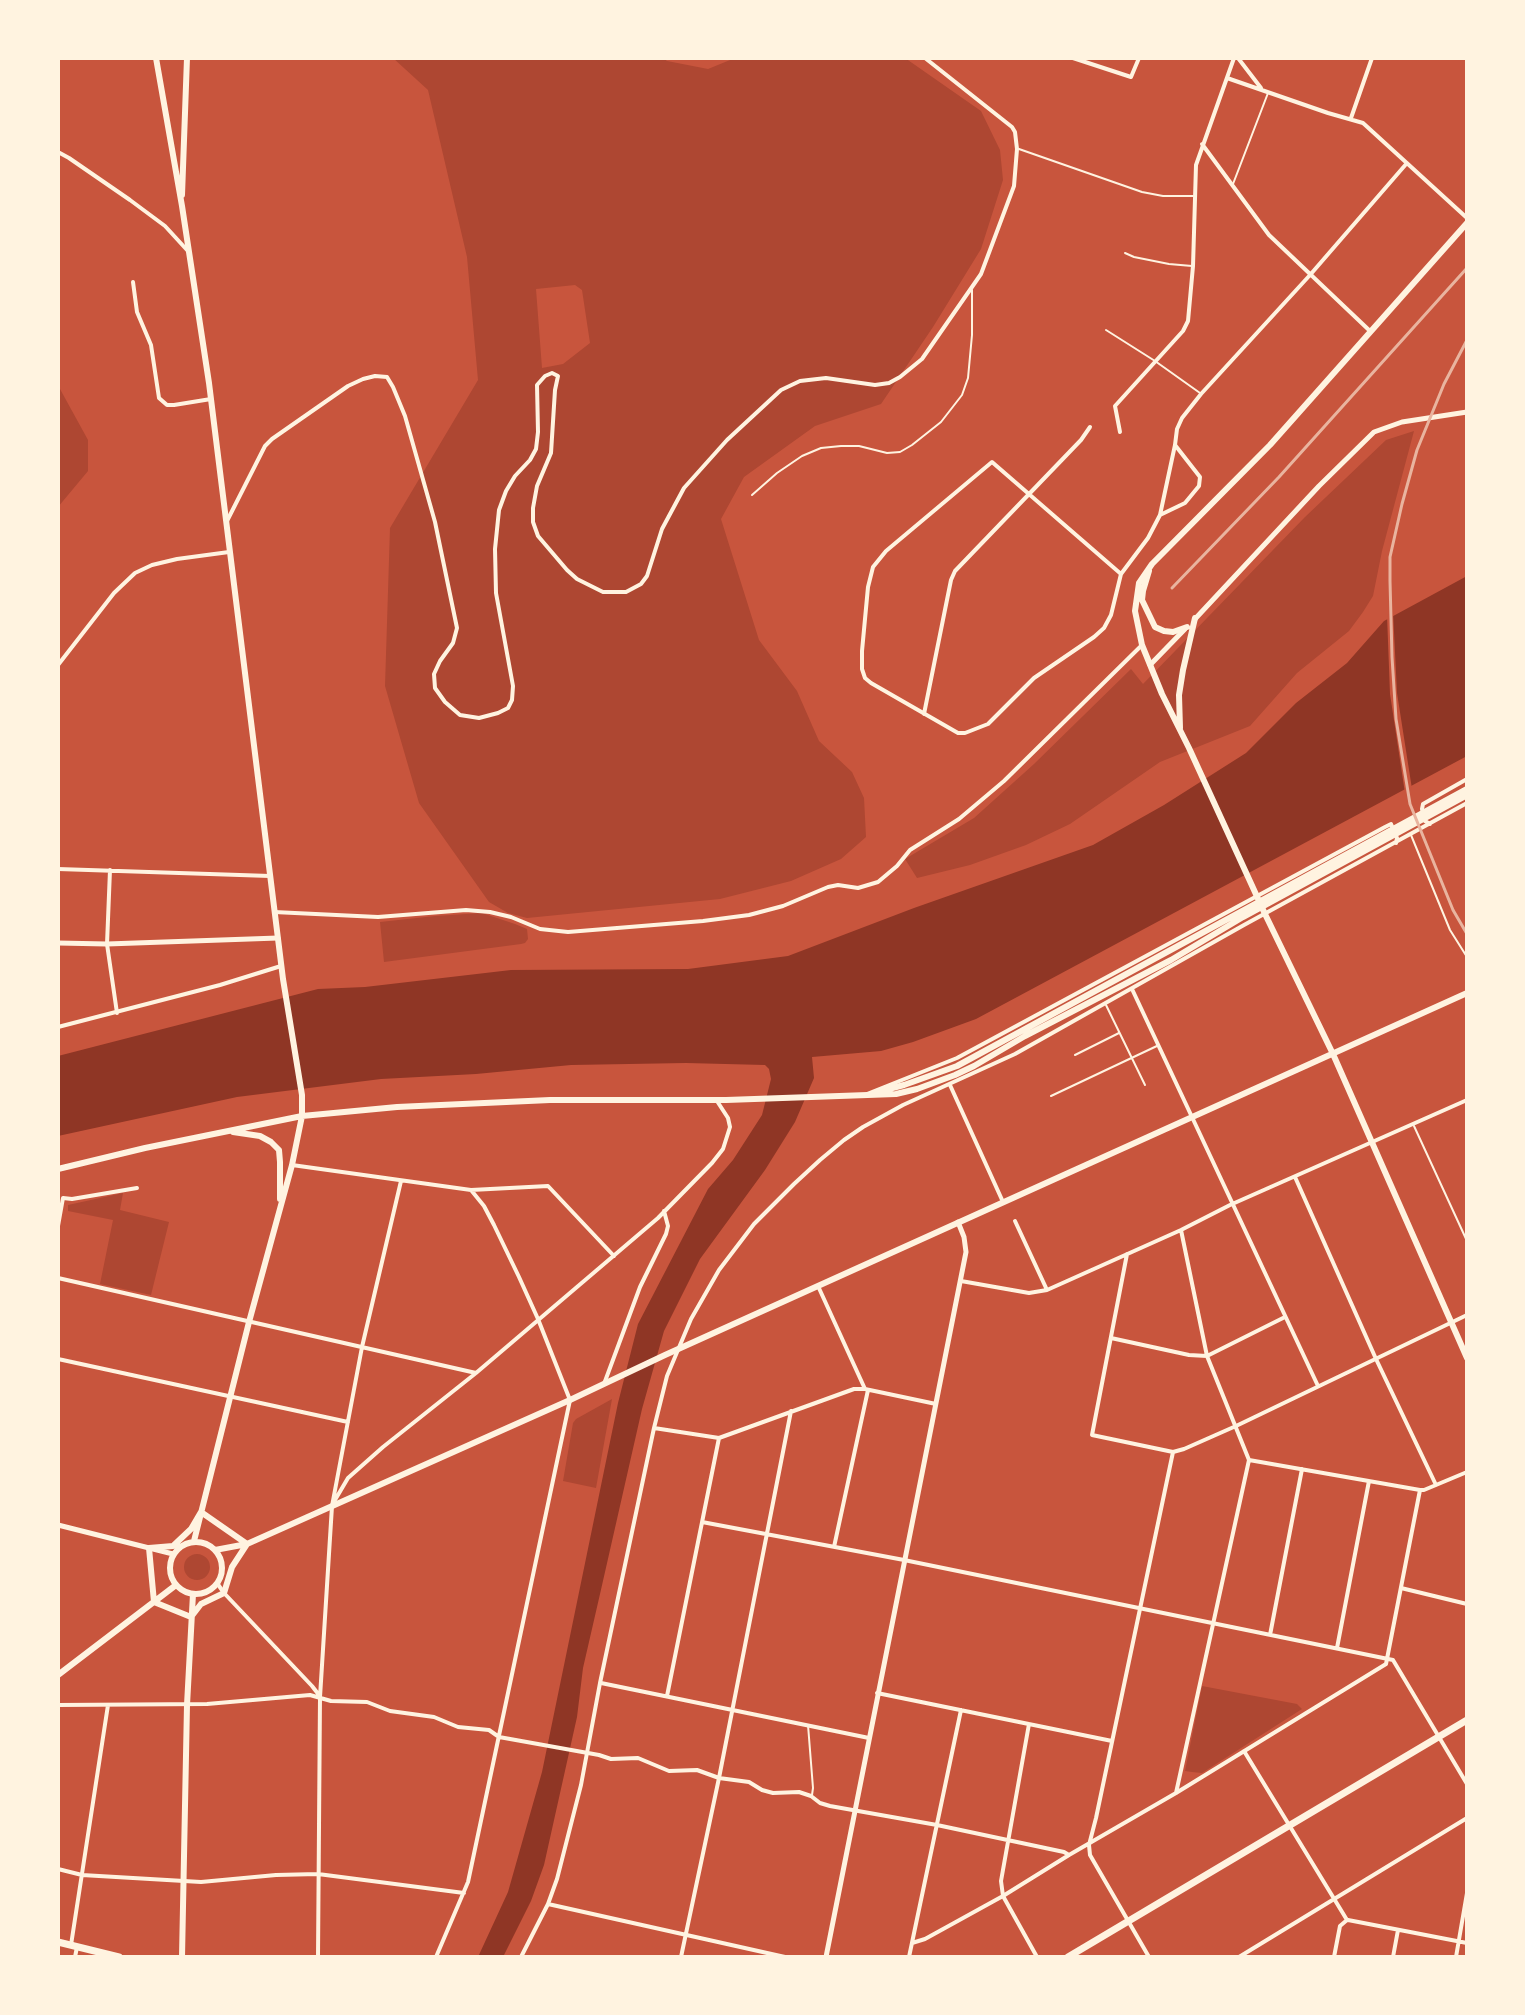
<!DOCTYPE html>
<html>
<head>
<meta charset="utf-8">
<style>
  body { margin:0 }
  #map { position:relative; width:1525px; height:2015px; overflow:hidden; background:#c8553d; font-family:"IBM Plex Sans",sans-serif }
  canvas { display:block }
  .frame { position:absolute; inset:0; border:60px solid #fff3e0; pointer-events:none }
</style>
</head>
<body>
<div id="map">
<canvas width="1525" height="2015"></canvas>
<div class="frame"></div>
</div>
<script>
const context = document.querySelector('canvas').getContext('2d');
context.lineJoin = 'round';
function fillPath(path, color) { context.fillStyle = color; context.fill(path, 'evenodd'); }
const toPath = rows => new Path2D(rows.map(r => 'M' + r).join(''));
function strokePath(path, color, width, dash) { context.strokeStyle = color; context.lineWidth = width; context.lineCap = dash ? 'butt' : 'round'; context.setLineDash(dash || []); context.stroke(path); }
fillPath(toPath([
  [393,58,663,58,667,61,708,69,735,58,905,58,981,111,1000,150,1003,180,981,249,933,327,881,404,815,426,744,477,721,519,759,640,797,691,819,741,852,772,864,798,866,837,841,859,791,881,720,899,527,918,508,913,489,902,419,803,385,686,390,528,478,380,467,257,428,90],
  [575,285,582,290,590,343,563,364,542,368,536,289],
  [58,375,60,389,88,440,88,471,58,507],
  [1414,431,1382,551,1373,596,1363,612,1349,631,1297,673,1250,726,1160,762,1070,824,1026,845,970,865,917,878,905,859,974,818,1034,764,1131,669,1143,684,1305,517,1386,440],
  [482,913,515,924,527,929,528,939,525,943,521,944,384,962,380,922,435,916],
  [123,1193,120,1210,169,1222,151,1295,100,1284,113,1220,68,1211,68,1205],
  [612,1399,596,1488,563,1481,573,1423,576,1419],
  '184 1567a13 13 0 1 1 26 0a13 13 0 1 1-26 0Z',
  [1202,1686,1297,1704,1302,1709,1202,1773,1192,1772,1185,1771]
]), '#ae4732');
fillPath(toPath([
  [1467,576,1467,756,976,1019,913,1042,881,1051,812,1057,814,1078,795,1122,765,1170,700,1259,664,1331,642,1409,600,1594,583,1668,577,1717,544,1865,531,1901,503,1957,478,1957,508,1892,542,1772,618,1403,638,1324,708,1189,733,1160,762,1115,771,1079,769,1069,765,1065,686,1063,571,1065,476,1074,381,1079,237,1097,58,1136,58,1056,318,989,365,987,511,970,688,969,788,956,914,908,1093,845,1164,805,1246,753,1296,703,1347,663,1384,621]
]), '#8f3625');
fillPath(toPath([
  [1393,612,1397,693,1412,789,1405,793,1390,694,1387,615]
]), '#c8553d');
strokePath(toPath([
  [1019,149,1142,192,1163,196,1193,196],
  [1233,184,1268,93],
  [1125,253,1134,257,1169,264,1192,266],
  [1106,330,1155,361,1200,393],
  [752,495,777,473,802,456,821,448,841,446,859,446,887,453,900,452,912,445,941,422,962,395,968,378,972,335,972,290],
  [1411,835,1450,930,1467,957],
  [1106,1005,1145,1085],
  [1075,1055,1119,1033],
  [1051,1096,1159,1045],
  [1414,1126,1467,1241],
  [808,1725,813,1788,812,1795]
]), '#fff3e0', 2);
strokePath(toPath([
  [1073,58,1131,77,1139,58],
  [1238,58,1261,88],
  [1227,78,1328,113,1363,123,1467,218],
  [1351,118,1372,58],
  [1202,144,1269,235,1370,331],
  [58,152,69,158,130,200,165,226,187,250],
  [133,282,137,312,151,345,159,398,167,405,174,405,211,399],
  [1120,432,1115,406,1173,342,1183,331,1188,321,1193,266,1196,165,1234,58],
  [1160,515,1185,503,1199,486,1200,477,1175,445],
  [227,521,265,446,272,439,348,386,363,379,375,376,387,377,393,387,405,416,435,522,457,628,453,643,440,661,434,674,435,688,445,702,460,715,479,718,498,713,508,708,512,700,513,686,496,593,495,549,499,510,506,491,515,476,530,460,536,449,538,432,537,385,545,376,552,373,558,376,555,390,551,453,537,486,533,508,533,522,538,536,567,570,577,579,603,592,626,592,641,584,647,576,662,529,684,488,727,440,781,390,800,381,826,378,875,385,889,383,900,377,922,359,981,274,1014,186,1017,149,1015,132,1012,127,925,58],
  [1121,574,992,462,886,551,873,567,868,587,862,651,862,669,865,678,871,683,958,733,965,733,988,724,1034,678,1094,637,1104,628,1111,615,1121,574,1148,538,1160,515,1175,445,1177,429,1182,418,1201,394,1310,275,1407,163],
  [58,665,114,593,135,573,152,565,177,559,229,552],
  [924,714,951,580,955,571,1081,440,1090,427],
  [1430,824,1425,821,1422,809,1423,804,1467,779],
  [58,869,270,876],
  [110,870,107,944,117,1013],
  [274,912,378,917,466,910,490,912,511,917,540,929,568,932,703,921,749,915,783,906,828,887,838,885,858,888,878,882,897,866,910,850,959,819,1004,781,1141,646],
  [1132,989,1318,1386],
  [58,1027,220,985,281,966],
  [950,1085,1003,1202],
  [867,1094,957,1058,1385,827,1391,824,1397,838,1396,843],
  [292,1165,471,1190,484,1206,494,1225,519,1277,538,1319,570,1400,468,1882,436,1957],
  [1295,1177,1376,1359,1436,1485],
  [471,1190,548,1186,614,1256],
  [1015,1221,1047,1290],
  [58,1226,63,1198,72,1199,137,1188],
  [1127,1254,1092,1435,1173,1452,1184,1449,1236,1426,1467,1315],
  [58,1278,476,1373,658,1218,712,1163,723,1149,730,1127,728,1118,717,1101],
  [961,1281,1029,1293,1047,1290,1181,1230,1230,1205,1467,1100],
  [818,1286,865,1389],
  [1111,1338,1189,1355,1207,1356,1285,1317],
  [58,1359,348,1422],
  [604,1384,640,1287,666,1234,668,1226,664,1211],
  [654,1428,719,1438,854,1389,865,1389,936,1404],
  [1249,1460,1420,1490,1424,1490,1467,1472],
  [335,1500,348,1478,383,1447,476,1373],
  [702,1522,904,1560,1393,1660,1467,1784],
  [834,1547,868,1390],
  [217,1583,224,1593,312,1686,319,1695],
  [1401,1588,1467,1604],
  [1270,1635,1302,1469],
  [1337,1648,1369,1481],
  [601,1683,869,1738],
  [877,1693,1112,1741],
  [667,1696,719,1438],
  [58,1705,207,1704,310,1695,331,1701,367,1702,390,1711,434,1717,458,1727,489,1730,499,1737,599,1755,611,1759,638,1758,669,1771,697,1770,719,1778,749,1782,762,1790,773,1793,799,1792,811,1796,820,1803,830,1806,937,1825,1064,1852,1069,1855,1176,1793,1386,1664,1420,1490],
  [1029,1724,1001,1881,1003,1896,1037,1957],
  [1244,1751,1347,1920],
  [1176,1793,1249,1460,1207,1356,1181,1230],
  [58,1869,82,1875,201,1882,276,1875,318,1874,464,1893],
  [548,1904,785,1957],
  [1348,1920,1467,1943],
  [912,1943,925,1939,1003,1896,1069,1855],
  [71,1945,108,1705],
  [75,1957,77,1947],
  [318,1957,320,1697,332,1506,362,1347,401,1181],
  [521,1957,548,1904,557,1879,581,1785,600,1683,654,1428,667,1376,691,1319,719,1270,754,1224,794,1184,820,1160,844,1140,863,1127,903,1105,1015,1054,1244,925,1467,803],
  [681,1957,719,1778,791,1411],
  [909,1957,961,1710],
  [1149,1957,1090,1855,1089,1845,1096,1818,1173,1452],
  [1239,1957,1467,1818],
  [1334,1957,1340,1926,1347,1920],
  [1393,1957,1398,1930],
  [1456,1957,1467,1893]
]), '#fff3e0', 4);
strokePath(toPath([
  [1195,619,1319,486,1374,432,1402,422,1467,412],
  [1150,665,1185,629],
  [58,943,107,944,278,938],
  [58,1525,173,1554],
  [826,1957,966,1252,964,1237,958,1222]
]), '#fff3e0', 5);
strokePath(toPath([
  [156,58,182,206,209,383,283,979,302,1095,302,1116,292,1165,249,1322,194,1541],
  [182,195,187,58],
  [1467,223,1270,445,1152,564,1139,583,1135,611,1142,645,1162,694,1189,748,1265,914,1333,1054,1467,1358],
  [1149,571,1143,591,1142,600,1155,627,1164,631,1173,632,1187,627],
  [1180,728,1179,695,1183,670,1195,618],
  [877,1092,904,1085,957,1066,1467,789],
  [233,1132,260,1136,271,1142,279,1150,280,1162,280,1199],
  [58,1169,145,1148,302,1116,397,1107,550,1100,726,1100,896,1094,917,1089,955,1075,974,1066,1025,1036,1171,960,1243,917,1467,795],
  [201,1512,247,1544,232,1567,224,1593,201,1604,191,1617,154,1602,149,1548,173,1546,191,1529,201,1512],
  '170 1568a26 26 0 1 1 52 0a26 26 0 1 1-52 0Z',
  [215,1550,247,1544,570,1400,665,1355,1467,993],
  [58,1675,176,1585],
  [182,1957,187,1705,193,1594]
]), '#fff3e0', 6);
strokePath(toPath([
  [58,1942,119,1957],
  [1068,1957,1467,1720]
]), '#fff3e0', 7);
strokePath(toPath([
  [1467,340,1444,384,1417,450,1402,504,1390,557,1390,581,1392,657,1396,719,1410,804,1453,910,1467,934],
  [1172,588,1279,477,1467,268]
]), '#e9b49f', 3);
</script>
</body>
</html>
